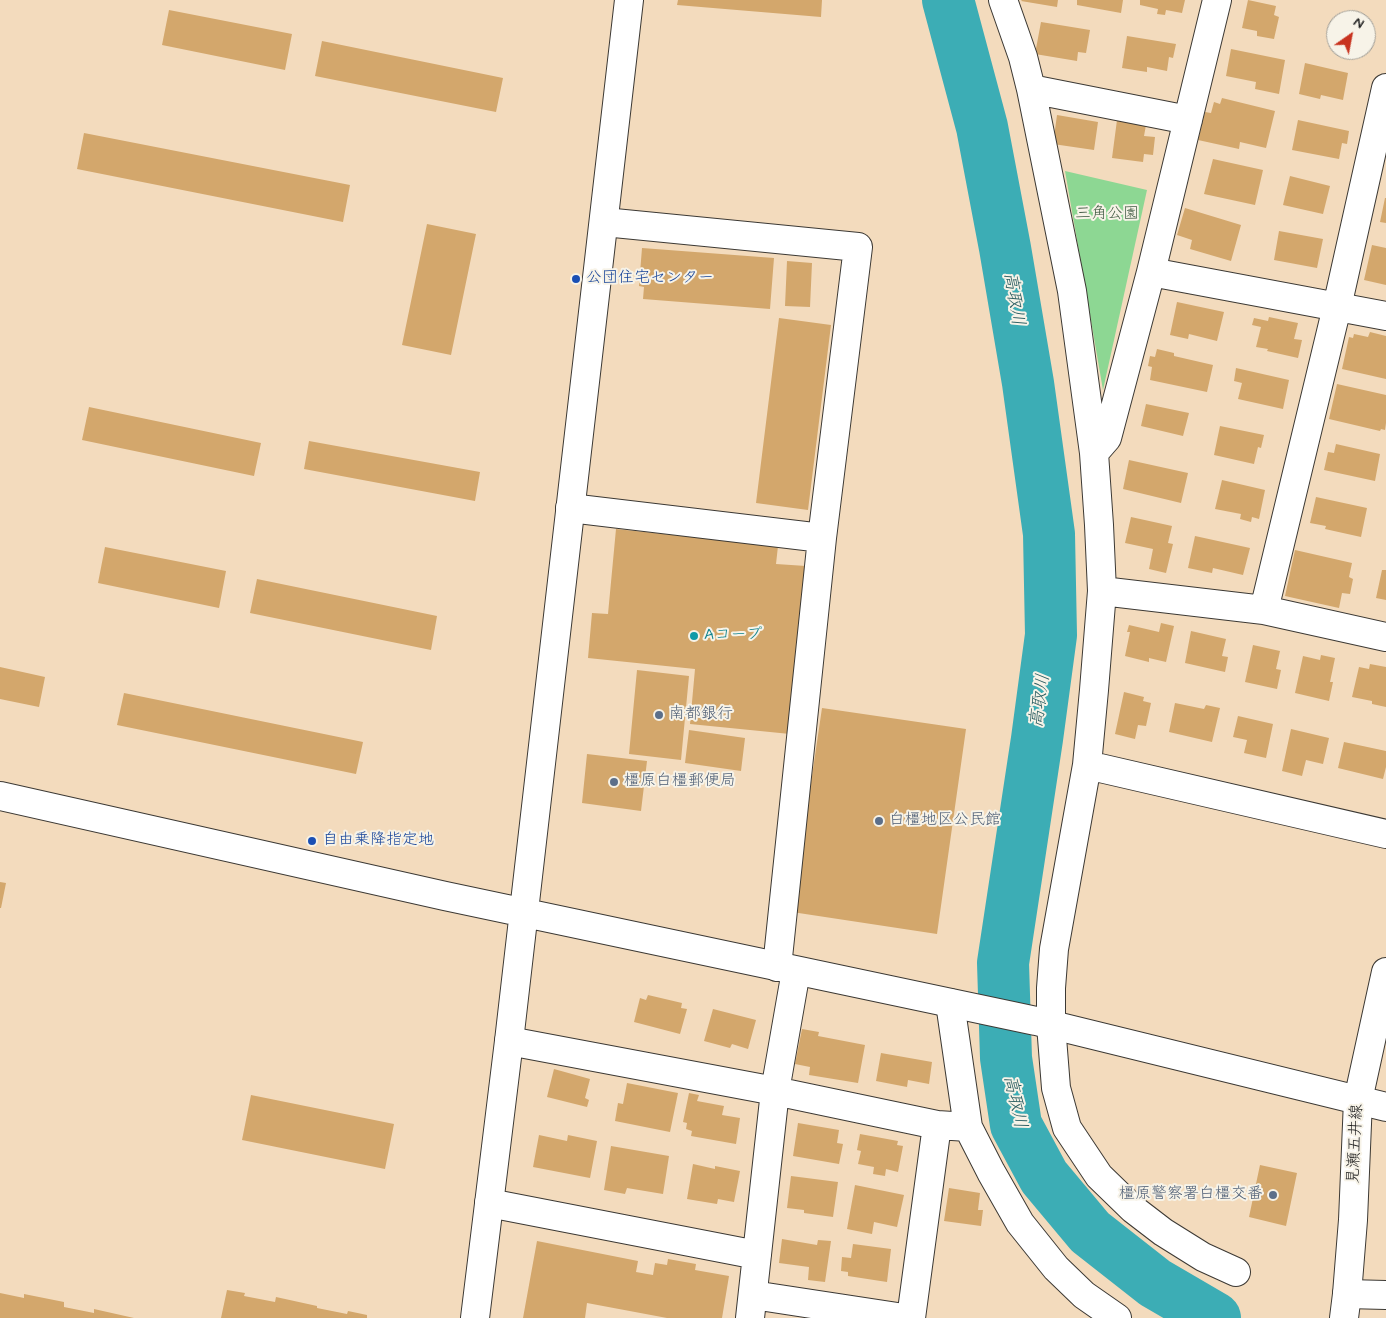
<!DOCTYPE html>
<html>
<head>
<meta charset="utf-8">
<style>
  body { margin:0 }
  #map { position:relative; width:1386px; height:1318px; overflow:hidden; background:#f3dbbd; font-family:Mynerve,sans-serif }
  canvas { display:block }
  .north { position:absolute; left:1326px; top:10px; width:50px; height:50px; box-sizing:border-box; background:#f7f3e8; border:1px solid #9f9d96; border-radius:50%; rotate:33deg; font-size:14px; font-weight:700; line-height:20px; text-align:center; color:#1c1c1c }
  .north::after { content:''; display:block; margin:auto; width:18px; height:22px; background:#c8321e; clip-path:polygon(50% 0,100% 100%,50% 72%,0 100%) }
</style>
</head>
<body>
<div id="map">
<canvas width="1386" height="1318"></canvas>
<div class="north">N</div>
</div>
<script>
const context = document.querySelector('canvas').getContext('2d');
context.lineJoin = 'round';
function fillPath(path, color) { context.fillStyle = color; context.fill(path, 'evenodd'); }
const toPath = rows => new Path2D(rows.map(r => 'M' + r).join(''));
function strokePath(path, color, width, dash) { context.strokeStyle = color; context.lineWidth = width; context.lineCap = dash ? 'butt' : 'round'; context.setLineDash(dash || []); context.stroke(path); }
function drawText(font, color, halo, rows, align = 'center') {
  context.font = font + ' Mynerve,"Klee One",sans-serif'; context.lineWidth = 4; context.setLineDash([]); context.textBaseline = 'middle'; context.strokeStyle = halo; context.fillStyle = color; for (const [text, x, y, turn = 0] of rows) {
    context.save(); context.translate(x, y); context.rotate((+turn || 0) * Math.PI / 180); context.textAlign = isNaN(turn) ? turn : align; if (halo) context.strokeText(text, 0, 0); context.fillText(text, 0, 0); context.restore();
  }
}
fillPath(toPath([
  [1065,171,1147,190,1103,390]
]), '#8dd793');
strokePath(toPath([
  [948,0,982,127,1005,248,1028,383,1049,534,1051,635,1037,739,1003,963,1006,1058,1016,1125,1044,1177,1090,1232,1155,1283,1215,1318]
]), '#3cadb5', 52);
fillPath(toPath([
  [678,0,822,0,821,17,677,5],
  [1022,0,1058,0,1057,7,1021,1],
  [1077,0,1123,0,1121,13,1077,5],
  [1140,0,1185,0,1182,13,1166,10,1165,15,1157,14,1158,9,1140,5],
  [1248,0,1276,6,1274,15,1279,17,1274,39,1257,36,1257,31,1242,28],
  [169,10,292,34,285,70,162,45],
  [1041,22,1090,30,1086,53,1078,52,1077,61,1035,54],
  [1127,36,1176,44,1173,58,1169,57,1167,71,1147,67,1147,72,1122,68],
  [322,41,503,78,496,112,315,76],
  [1231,49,1285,60,1279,94,1255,89,1256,82,1226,76],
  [1305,63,1348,73,1343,100,1321,95,1320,99,1299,94],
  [1222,98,1275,111,1266,148,1240,142,1239,149,1198,140,1205,112,1211,113,1214,102,1220,104],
  [1057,115,1098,122,1094,150,1053,144],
  [1117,120,1146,125,1144,136,1155,137,1153,155,1144,154,1143,162,1112,158],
  [1298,120,1349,131,1347,144,1342,143,1339,159,1292,150],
  [84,133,350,185,343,222,77,169],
  [1213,159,1263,170,1255,205,1204,194],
  [1290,176,1330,186,1323,214,1283,205],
  [1385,198,1386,198,1386,223,1380,222],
  [1185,208,1241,225,1231,261,1190,249,1192,240,1177,235],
  [427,224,476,234,451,355,402,345],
  [1279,231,1323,239,1317,268,1274,260],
  [1372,245,1386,248,1386,285,1364,280],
  [642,248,774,258,770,309,643,299,644,287,639,286],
  [787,261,812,263,810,307,785,306],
  [1177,302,1224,312,1217,341,1189,334,1188,339,1170,335],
  [1269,317,1298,323,1294,339,1302,340,1298,358,1267,351,1268,349,1256,347,1261,327,1252,325,1254,318,1268,321],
  [779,318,831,325,808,510,756,503],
  [1370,332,1386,336,1386,379,1342,369,1349,337,1353,338,1354,334,1368,337],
  [1157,349,1174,353,1174,356,1213,365,1207,392,1150,380,1152,367,1148,366,1150,356,1155,357],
  [1236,368,1289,380,1283,409,1238,399,1242,383,1234,381],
  [1337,384,1386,395,1386,423,1385,430,1381,429,1380,431,1329,419],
  [1146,404,1189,413,1183,436,1141,426],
  [89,407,261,443,254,476,82,440],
  [1220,426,1264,435,1261,448,1258,447,1254,464,1214,455],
  [309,441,480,472,475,501,304,469],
  [1336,444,1380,454,1375,481,1324,470,1328,452,1334,453],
  [1129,460,1188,473,1181,503,1123,489],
  [1222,480,1265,490,1259,519,1252,517,1251,522,1240,519,1241,514,1215,509],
  [1316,497,1367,508,1361,537,1325,529,1326,526,1310,523],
  [1131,517,1172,526,1168,543,1173,544,1166,573,1149,569,1153,549,1125,543],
  [616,529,778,546,776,564,806,566,790,734,690,724,695,669,588,658,592,613,608,614],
  [1195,536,1250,548,1243,575,1213,568,1212,573,1188,568],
  [105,547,226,571,219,608,98,583],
  [1295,550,1352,563,1349,577,1353,579,1350,594,1342,593,1339,608,1285,596],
  [1382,570,1386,570,1386,600,1376,598],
  [257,579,437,616,431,650,250,613],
  [1161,623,1174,626,1166,662,1149,658,1149,662,1125,656,1130,632,1127,632,1129,625,1159,632],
  [1191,631,1226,639,1222,656,1228,657,1225,672,1185,663],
  [1253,645,1280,651,1276,669,1281,670,1277,689,1245,682],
  [1321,655,1335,658,1330,682,1333,682,1329,701,1295,693,1303,656,1320,660],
  [1370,664,1386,667,1386,707,1372,704,1372,701,1352,697,1359,667,1369,669],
  [0,667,45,677,39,707,0,699],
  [637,670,689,676,681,760,629,754],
  [1124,692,1144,697,1143,701,1151,703,1146,726,1138,725,1135,739,1115,734],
  [124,693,363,742,356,774,117,725],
  [1175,703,1204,709,1206,705,1220,708,1212,742,1169,732],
  [822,708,966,729,937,934,792,912],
  [1238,716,1273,724,1266,758,1244,753,1247,740,1233,737],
  [1291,729,1329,738,1323,764,1306,760,1302,776,1282,771],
  [689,730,745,738,741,771,685,763],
  [1344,742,1386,751,1386,767,1383,779,1338,768],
  [587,754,647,761,641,811,582,803],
  [0,882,6,883,1,908,0,908],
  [648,995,682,1003,681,1008,687,1009,680,1034,634,1022,640,998,646,1000],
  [713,1009,756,1020,748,1049,732,1044,730,1048,704,1041],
  [802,1029,819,1032,818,1036,865,1045,858,1083,809,1075,810,1067,795,1064],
  [881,1053,932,1062,929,1084,908,1080,907,1087,876,1081],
  [554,1069,590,1079,585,1098,589,1100,587,1107,547,1097],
  [627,1083,678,1093,670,1132,615,1121,618,1103,623,1104],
  [689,1093,699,1095,697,1101,724,1106,722,1115,740,1118,736,1144,691,1136,692,1131,686,1129,687,1123,683,1122],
  [251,1095,394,1124,385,1169,242,1140],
  [798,1123,839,1130,837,1143,843,1144,839,1164,793,1156],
  [860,1134,898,1141,897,1145,903,1146,898,1172,886,1169,885,1176,873,1174,874,1167,858,1164,861,1151,857,1150],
  [539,1135,567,1141,568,1135,597,1141,590,1178,533,1167],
  [611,1146,669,1156,663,1194,627,1188,625,1194,604,1190],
  [693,1164,715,1169,715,1166,740,1171,734,1202,718,1199,717,1204,687,1199],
  [1260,1165,1297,1173,1286,1226,1249,1217],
  [791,1176,838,1182,833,1217,804,1213,804,1210,787,1208],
  [855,1185,904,1195,897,1227,874,1222,872,1234,847,1229],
  [949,1188,980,1193,978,1210,983,1210,981,1226,944,1221],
  [782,1239,817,1245,818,1240,831,1241,825,1282,808,1280,809,1267,779,1263],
  [537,1241,638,1261,636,1272,653,1275,655,1263,667,1265,668,1259,696,1264,695,1270,729,1276,722,1318,667,1318,587,1303,585,1318,523,1318],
  [853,1244,891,1249,887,1282,848,1276,848,1272,841,1271,842,1257,851,1258],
  [227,1290,245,1293,244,1296,275,1302,276,1297,317,1306,317,1308,347,1314,348,1311,367,1315,367,1318,221,1318],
  [0,1293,24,1298,24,1294,64,1302,64,1307,94,1313,94,1309,134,1318,0,1318]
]), '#d3a76c');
const street = toPath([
  [1003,0,1023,57,1031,89,1072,291,1094,453,1099,525,1102,591,1094,690,1087,765,1054,949,1051,988,1051,1025,1056,1088,1067,1128,1099,1176,1133,1209,1163,1232,1203,1257,1236,1272],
  [1031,89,1188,120],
  [604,222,858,247,822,538,777,967],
  [1151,272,1386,316],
  [1094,453,1107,438,1151,272,1217,0],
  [570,508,822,538],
  [1102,591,1264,610,1386,637],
  [1264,610,1337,307,1386,88],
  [1087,765,1386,834],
  [950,1003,968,1127,991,1172,1020,1223,1056,1268,1084,1295,1117,1318],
  [509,1041,775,1091,937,1125,968,1127],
  [489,1203,757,1255],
  [1347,1294,1386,1295],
  [753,1295,904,1318],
  [750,1318,775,1091,796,971],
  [911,1318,937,1125]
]);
const secondary = toPath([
  [0,796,445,896,1036,1021,1386,1107],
  [475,1318,509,1041,629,0],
  [1344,1318,1347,1294,1353,1220,1358,1100,1386,972]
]);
strokePath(street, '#3c3934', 30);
strokePath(secondary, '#3c3934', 30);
strokePath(street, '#fff', 28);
strokePath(secondary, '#fff', 28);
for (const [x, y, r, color] of [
  [576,279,5,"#1a4fb4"],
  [694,636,5,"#0f9aa8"],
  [659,715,5,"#5c6f8a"],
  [614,782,5,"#5c6f8a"],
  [879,821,5,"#5c6f8a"],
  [312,841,5,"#1a4fb4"],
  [1273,1195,5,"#5c6f8a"]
]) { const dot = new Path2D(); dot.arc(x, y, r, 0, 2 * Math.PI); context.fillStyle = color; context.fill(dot); strokePath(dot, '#f7f3e8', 2); }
drawText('16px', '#445d46', '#f7f3e8', [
  ["三角公園",1107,215]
]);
drawText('16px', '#164399', '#f7f3e8', [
  ["公団住宅センター",586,279],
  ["自由乗降指定地",322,841]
], 'left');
drawText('16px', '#0d838f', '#f7f3e8', [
  ["Aコープ",704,636]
], 'left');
drawText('16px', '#4e5e75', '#f7f3e8', [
  ["南都銀行",669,715],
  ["橿原白橿郵便局",624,782],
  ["白橿地区公民館",889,821],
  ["橿原警察署白橿交番",1263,1195,"right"]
], 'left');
drawText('16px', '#1c1c1c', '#f7f3e8', [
  ["見瀬五井線",1356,1144,-87]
]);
drawText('italic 18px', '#2a5d61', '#f7f3e8', [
  ["高取川",1013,299,81],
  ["高取川",1041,701,-82],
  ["高取川",1014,1102,78]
]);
</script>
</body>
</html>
